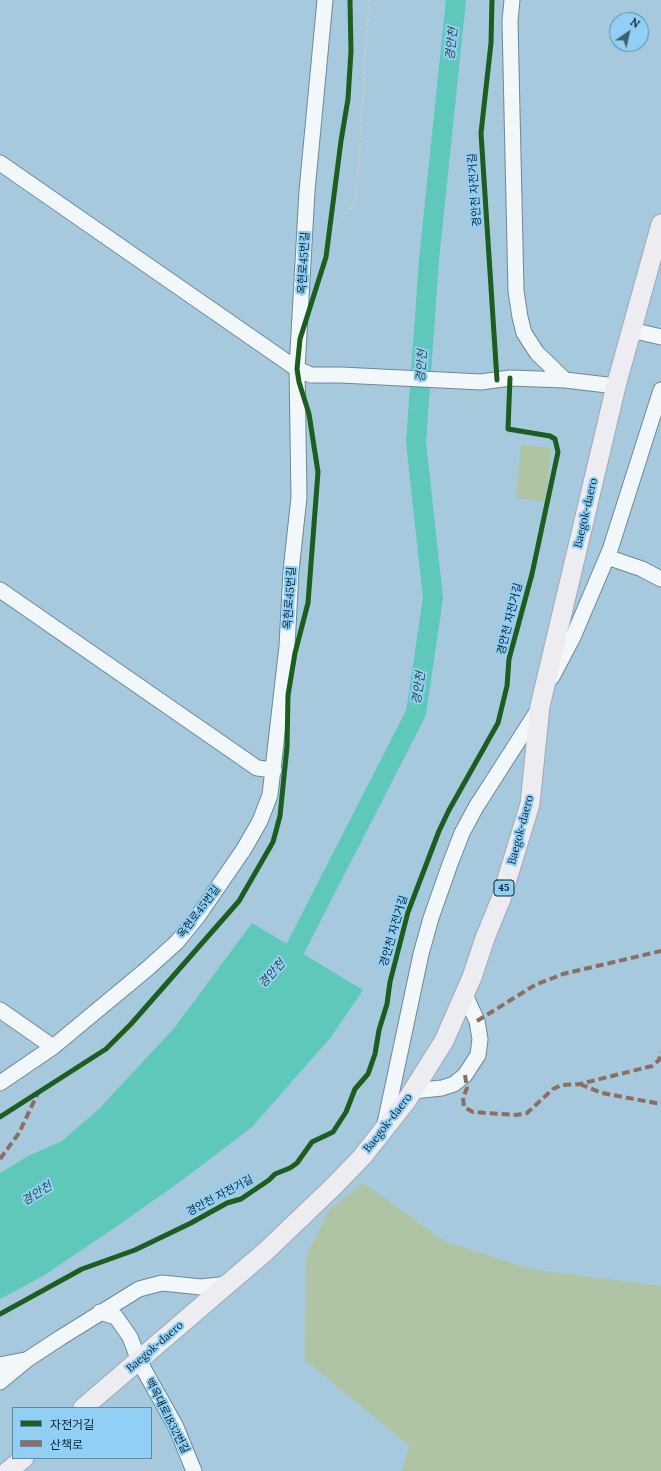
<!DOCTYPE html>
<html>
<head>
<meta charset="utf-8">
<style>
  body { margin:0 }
  #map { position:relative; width:661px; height:1471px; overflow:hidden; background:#a7c9de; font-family:Lora,"Noto Sans KR",serif }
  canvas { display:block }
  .legend { position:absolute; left:12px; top:1407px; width:140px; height:52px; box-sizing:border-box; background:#91cff4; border:1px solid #5b8ba7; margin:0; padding:5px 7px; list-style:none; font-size:12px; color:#0b2433 }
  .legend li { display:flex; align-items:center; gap:8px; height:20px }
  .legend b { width:20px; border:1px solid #5b8ba7 }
  .north { position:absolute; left:609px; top:12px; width:40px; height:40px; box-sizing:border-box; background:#91cff4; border:1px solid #5b8ba7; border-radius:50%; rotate:34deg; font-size:11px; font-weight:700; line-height:16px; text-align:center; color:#0b2433 }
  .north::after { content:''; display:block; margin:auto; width:14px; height:18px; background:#425e6f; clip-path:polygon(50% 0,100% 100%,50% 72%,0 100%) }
</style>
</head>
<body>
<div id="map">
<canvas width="661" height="1471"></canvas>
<ul class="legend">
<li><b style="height:5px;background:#1b5e20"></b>자전거길</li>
<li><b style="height:5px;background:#8d6e63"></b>산책로</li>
</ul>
<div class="north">N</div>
</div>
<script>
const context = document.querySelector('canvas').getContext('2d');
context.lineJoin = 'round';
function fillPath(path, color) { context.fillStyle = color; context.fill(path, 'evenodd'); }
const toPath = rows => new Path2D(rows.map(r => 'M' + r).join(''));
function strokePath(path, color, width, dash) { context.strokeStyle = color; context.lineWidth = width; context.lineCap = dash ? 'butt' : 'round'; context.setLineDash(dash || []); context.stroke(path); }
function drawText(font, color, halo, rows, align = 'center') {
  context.font = font + ' Lora,"Noto Sans KR",serif'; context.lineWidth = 4; context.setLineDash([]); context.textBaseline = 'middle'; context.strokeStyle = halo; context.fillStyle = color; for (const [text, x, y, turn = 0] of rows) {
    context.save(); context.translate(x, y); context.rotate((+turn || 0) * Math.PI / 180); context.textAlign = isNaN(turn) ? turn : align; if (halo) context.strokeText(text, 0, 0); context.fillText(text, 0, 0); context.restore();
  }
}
fillPath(toPath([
  [521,445,551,448,546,502,516,498],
  [363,1183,444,1241,531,1269,661,1286,661,1471,402,1471,409,1446,305,1360,306,1256,330,1209]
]), '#aec4a5');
fillPath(toPath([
  [252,923,363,990,331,1037,252,1127,181,1181,116,1227,43,1276,0,1299,0,1173,28,1156,62,1141,99,1109,175,1027]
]), '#5ec8ba');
strokePath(toPath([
  [278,968,294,951,416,713,433,598,416,442,429,260,456,0]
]), '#5ec8ba', 20);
const minor = toPath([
  [512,0,510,21,516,291,520,317,524,333,537,353,565,380],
  [0,163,297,369,311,375,341,375,481,382,510,378,565,380,616,386],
  [631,330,661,337],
  [607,557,642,569,661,579],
  [0,590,257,768,274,770],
  [552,677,573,637,610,550,661,390],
  [0,1010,53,1047],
  [0,1083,53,1047,147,969,177,942,198,916,244,849,260,821,270,795,287,646,291,571,299,497,297,369,307,191,325,0],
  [413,1091,442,1088,454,1084,465,1075,478,1055,480,1039,477,1021,465,995],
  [384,1128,421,954,431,918,450,864,462,833,476,807,540,707],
  [100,1312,116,1317,130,1337,139,1361,176,1427,194,1471],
  [0,1365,25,1360],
  [0,1382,28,1359,60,1338,139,1289,162,1283,201,1287,228,1284]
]);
const major = toPath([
  [83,1408,265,1252,334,1186,362,1157,407,1100,444,1041,472,977,485,938,501,899,530,804,540,706,616,386,661,224],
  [8,1471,24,1458]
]);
strokePath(minor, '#6d8898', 17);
strokePath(major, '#a0a8b5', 21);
strokePath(toPath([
  [329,232,356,202,369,0]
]), '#c3ced5', 2, [3, 3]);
strokePath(minor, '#f2f7fa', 15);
strokePath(major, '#ececf1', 19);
strokePath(toPath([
  [477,1021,535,985,563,974,661,951],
  [465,1075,467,1088,463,1098,464,1107,473,1112,516,1115,527,1113,553,1089,562,1085,580,1084,652,1066,659,1060,661,1052],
  [580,1084,602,1093,661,1104],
  [0,1159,19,1133,38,1093]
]), '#8d6e63', 4, [8, 4]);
strokePath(toPath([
  [492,0,491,43,481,133,497,380],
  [0,1117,106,1049,131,1024,239,901,273,842,280,816,287,747,288,695,295,653,308,603,318,472,309,414,299,382,297,369,300,339,326,257,341,141,348,99,351,51,350,0],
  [0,1314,82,1269,135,1250,191,1223,227,1203,241,1199,269,1180,275,1174,290,1168,297,1163,312,1142,333,1132,346,1112,355,1089,368,1074,375,1054,379,1030,387,1004,390,982,408,912,439,831,449,810,498,723,507,686,509,659,532,574,558,452,555,439,550,436,508,429,510,378]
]), '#1b5e20', 5);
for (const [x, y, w] of [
  [504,888,20]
]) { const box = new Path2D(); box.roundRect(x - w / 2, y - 8, w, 16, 3); context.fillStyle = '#91cff4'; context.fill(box); strokePath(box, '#0b2433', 1); }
drawText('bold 10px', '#0b2433', null, [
  ["45",504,888]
]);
drawText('11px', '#0b2433', '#91cff4', [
  ["경안천 자전거길",475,190,-94],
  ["옥현로45번길",304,263,-87],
  ["Baegok-daero",586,513,-77],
  ["옥현로45번길",290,598,-86],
  ["경안천 자전거길",510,619,-76],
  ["Baegok-daero",521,830,-75],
  ["옥현로45번길",199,912,-53],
  ["경안천 자전거길",394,931,-74],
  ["Baegok-daero",388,1123,-52],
  ["경안천 자전거길",220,1196,-28],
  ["Baegok-daero",155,1347,-41],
  ["백옥대로1832번길",167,1416,63]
]);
drawText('italic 12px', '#2e4a43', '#91cff4', [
  ["경안천",452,44,-84],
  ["경안천",422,366,-86],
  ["경안천",419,688,-82],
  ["경안천",272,974,-48],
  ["경안천",37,1194,-32]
]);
</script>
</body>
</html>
